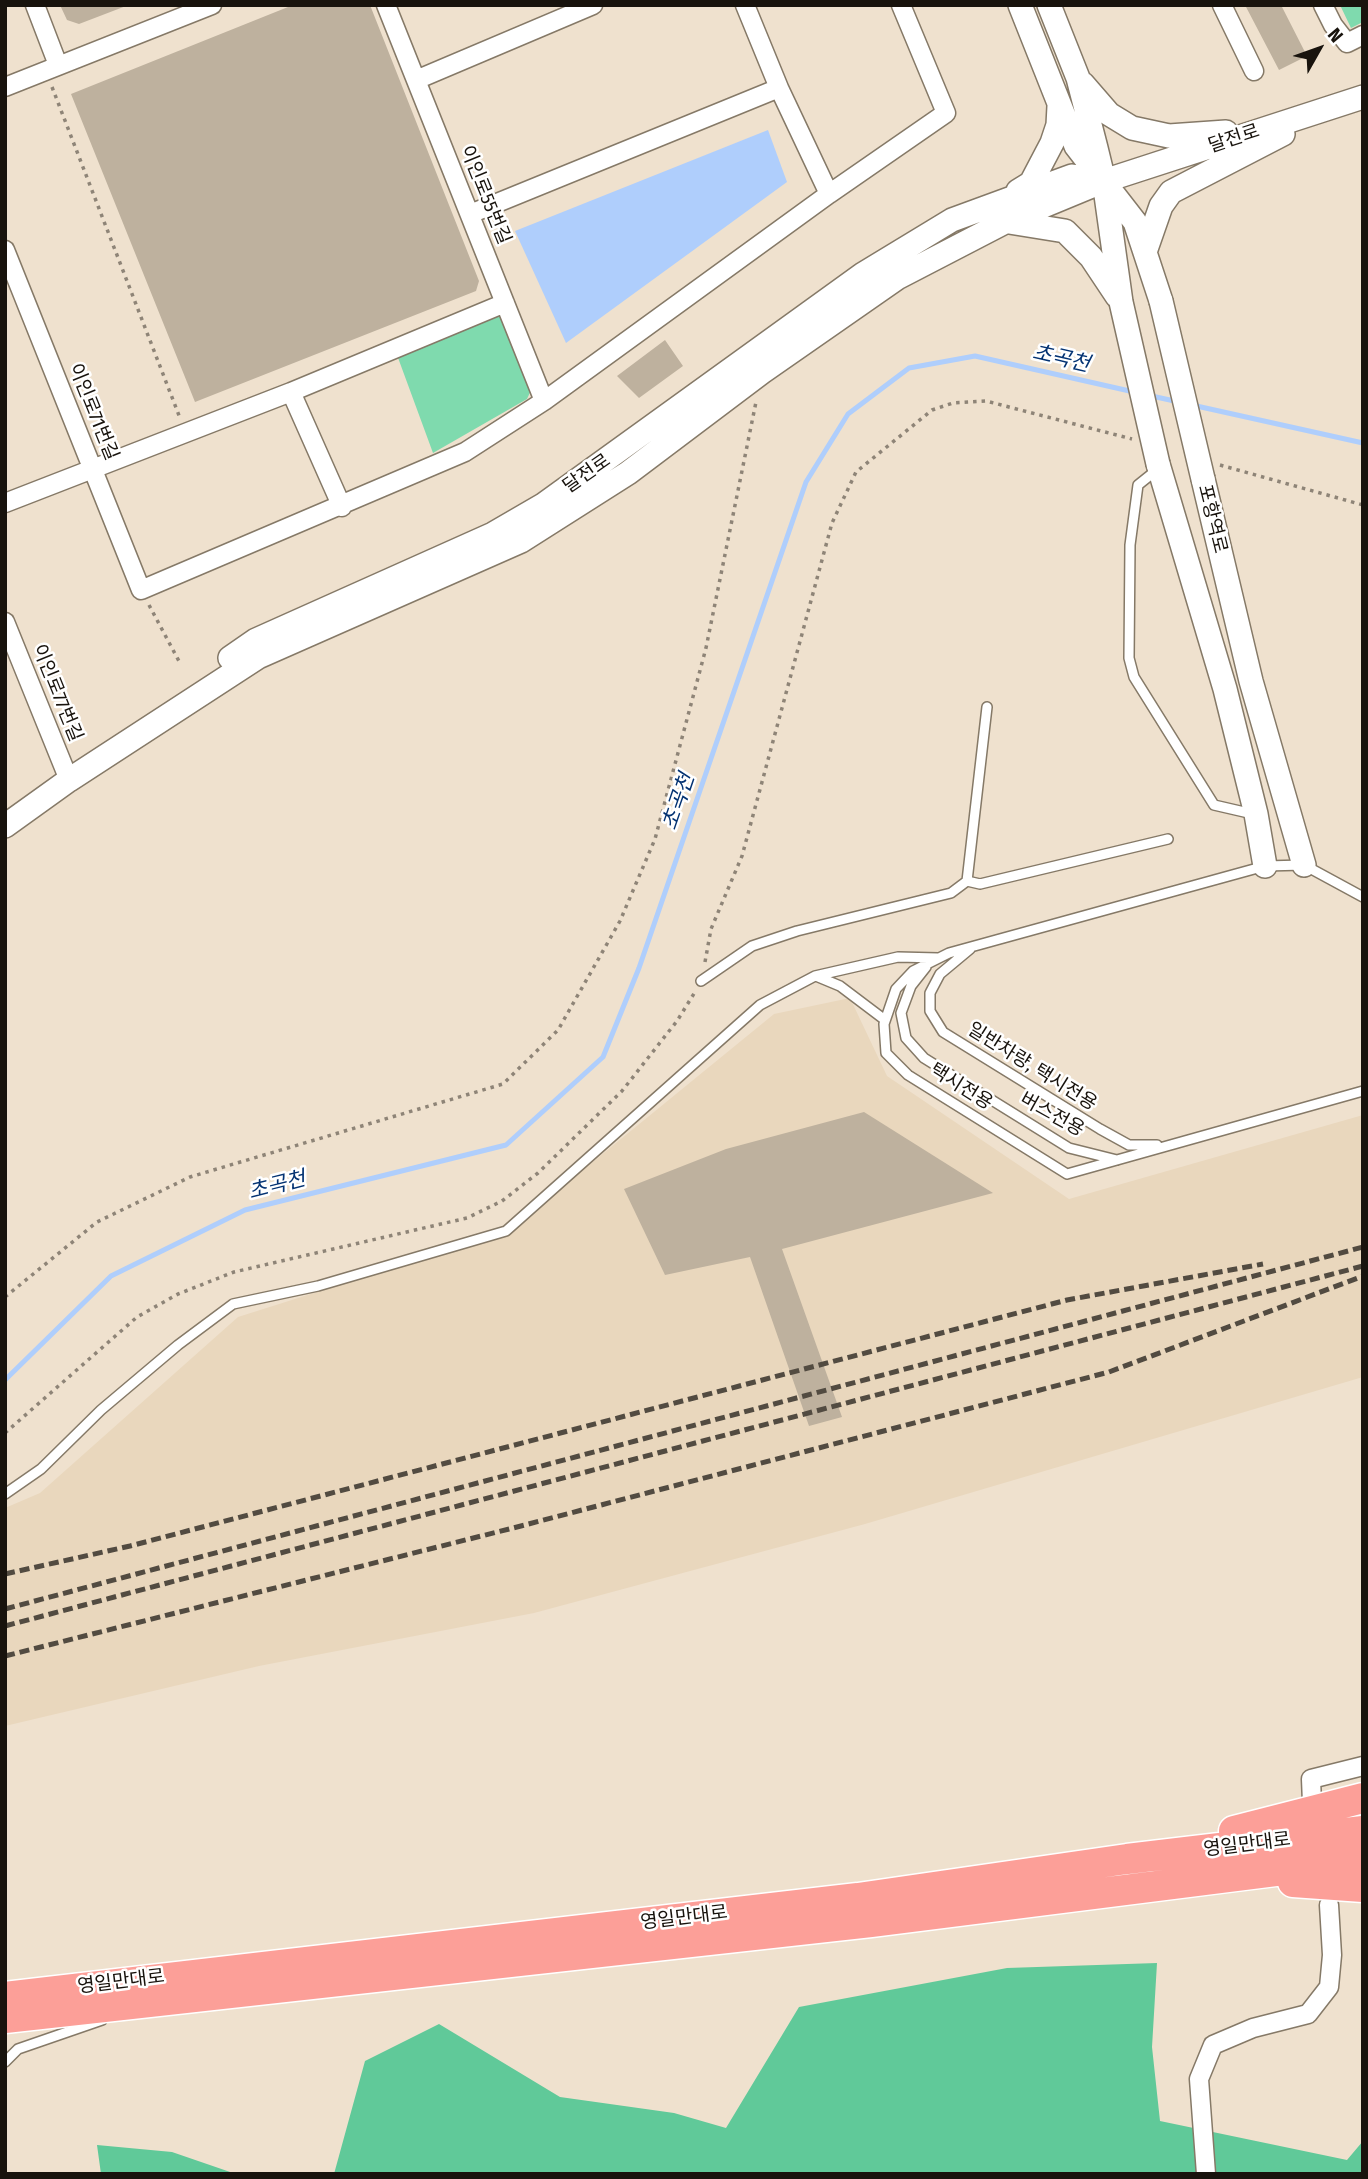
<!DOCTYPE html>
<html>
<head>
<meta charset="utf-8">
<style>
  body { margin:0 }
  #map { position:relative; width:1368px; height:2179px; overflow:hidden; background:#efe1ce; font-family:"Fira Sans Condensed",sans-serif }
  canvas { display:block }
  .frame { position:absolute; inset:0; border:7px solid #18130d; pointer-events:none }
  .north { position:absolute; left:1284px; top:14px; width:70px; height:70px; -webkit-text-stroke:5px #fff; paint-order:stroke; rotate:50deg; font-size:19px; font-weight:700; line-height:28px; text-align:center; color:#18130d }
  .north::after { content:''; display:block; margin:auto; width:24px; height:32px; background:#18130d; clip-path:polygon(50% 0,100% 100%,50% 72%,0 100%) }
</style>
</head>
<body>
<div id="map">
<canvas width="1368" height="2179"></canvas>
<div class="frame"></div>
<div class="north">N</div>
</div>
<script>
const context = document.querySelector('canvas').getContext('2d');
context.lineJoin = 'round';
function fillPath(path, color) { context.fillStyle = color; context.fill(path, 'evenodd'); }
const toPath = rows => new Path2D(rows.map(r => 'M' + r).join(''));
function strokePath(path, color, width, dash) { context.strokeStyle = color; context.lineWidth = width; context.lineCap = dash ? 'butt' : 'round'; context.setLineDash(dash || []); context.stroke(path); }
function drawText(font, color, halo, rows, align = 'center') {
  context.font = font + ' "Fira Sans Condensed","Noto Sans KR",sans-serif'; context.lineWidth = 5; context.setLineDash([]); context.textBaseline = 'middle'; context.strokeStyle = halo; context.fillStyle = color; for (const [text, x, y, turn = 0] of rows) {
    context.save(); context.translate(x, y); context.rotate((+turn || 0) * Math.PI / 180); context.textAlign = isNaN(turn) ? turn : align; if (halo) context.strokeText(text, 0, 0); context.fillText(text, 0, 0); context.restore();
  }
}
fillPath(toPath([
  [850,998,887,1076,1069,1199,1363,1115,1363,1377,865,1524,534,1613,259,1666,5,1726,5,1508,40,1493,238,1317,507,1232,774,1014]
]), '#e9d7bd');
fillPath(toPath([
  [1340,5,1363,5,1363,22,1351,28],
  [494,314,507,319,533,386,527,399,433,453,397,355]
]), '#7fdaae');
fillPath(toPath([
  [1157,1963,1152,2047,1160,2121,1347,2160,1363,2141,1363,2174,334,2174,365,2061,439,2024,560,2097,674,2113,726,2128,799,2007,1007,1968],
  [97,2145,172,2152,236,2174,101,2174]
]), '#60c999');
fillPath(toPath([
  [768,130,787,182,566,343,515,231]
]), '#afcefc');
strokePath(toPath([
  [1147,395,1179,402],
  [1192,405,1363,443],
  [5,1380,111,1276,245,1210,506,1145,603,1057,639,968,806,482,848,414,909,368,975,356,1134,392]
]), '#afcefc', 5);
fillPath(toPath([
  [60,5,126,5,126,6,79,24,67,20],
  [293,5,370,5,479,281,476,291,195,402,71,94],
  [1245,5,1281,5,1307,56,1279,70],
  [665,340,683,366,639,398,617,376],
  [864,1112,993,1193,782,1249,842,1417,809,1426,750,1257,665,1275,624,1189,726,1149]
]), '#beb19e');
const service = toPath([
  [1158,469,1138,485,1130,545,1129,658,1134,677,1214,805,1253,814],
  [967,881,980,884,1168,839],
  [1363,897,1304,865,1265,866,949,953,913,971,896,989,884,1024,886,1053,908,1075,1067,1174,1363,1091],
  [970,949,940,974,930,993,930,1011,943,1032,1100,1129,1129,1145,1157,1145],
  [926,967,911,986,901,1013,906,1038,924,1058,1069,1148,1117,1160],
  [816,976,840,986,885,1020],
  [701,981,752,946,797,931,951,893,967,881,987,707],
  [5,1494,41,1469,101,1410,178,1345,233,1304,318,1286,506,1231,760,1005,815,976,898,957,938,958],
  [5,2062,18,2049,102,2020]
]);
const minor = toPath([
  [35,5,58,65],
  [386,5,544,401],
  [745,5,779,88,829,194],
  [1222,5,1254,71],
  [1323,5,1333,25,1347,43,1363,35],
  [416,80,593,5],
  [5,87,212,5],
  [470,214,779,88],
  [5,250,141,590,465,452,544,401,829,194,946,113,901,5],
  [291,392,342,507],
  [5,503,291,392,505,303],
  [5,622,69,780],
  [1312,1803,1311,1779,1363,1766],
  [1206,2174,1199,2079,1213,2045,1253,2028,1308,2014,1329,1987,1332,1955,1329,1905]
]);
const tertiary = toPath([
  [1020,5,1076,146,1135,222,1161,301],
  [1049,5,1078,78,1096,148,1104,181,1121,302],
  [1083,84,1109,114,1132,128,1169,136,1226,132],
  [1018,191,1031,183,1052,143,1058,125,1059,106],
  [1009,222,1065,231,1091,257,1117,296],
  [1145,252,1161,206,1171,192,1283,134],
  [1158,464,1225,689,1256,814,1265,866],
  [1203,479,1251,681,1304,865],
  [230,658,256,640,493,534,543,505,863,274,952,220,1072,176,1104,181],
  [5,826,69,780,258,657,521,541,628,473,762,372,897,278,1005,222,1104,181,1363,97]
]);
const trunk = toPath([
  [1234,1831,1363,1798],
  [1293,1882,1363,1887],
  [5,1997,858,1898,1127,1859,1363,1831],
  [5,2018,871,1922,1363,1860]
]);
strokePath(service, '#857967', 12);
strokePath(minor, '#857967', 21);
strokePath(tertiary, '#857967', 26);
strokePath(trunk, '#fff', 33);
strokePath(toPath([
  [52,87,180,418],
  [1220,465,1363,505],
  [149,605,180,663],
  [705,962,711,929,742,856,832,523,856,472,932,410,953,403,986,401,1132,439],
  [5,1297,97,1222,190,1177,503,1084,558,1030,620,921,655,839,706,648,756,402],
  [5,1433,137,1317,178,1294,234,1272,467,1218,502,1201,538,1173,622,1091,677,1021,695,992]
]), '#8e8477', 3.5, [3.5, 5]);
strokePath(service, '#fff', 9);
strokePath(minor, '#fff', 18);
strokePath(tertiary, '#fff', 23);
strokePath(trunk, '#fc9f98', 30);
strokePath(toPath([
  [5,1574,130,1546,1067,1300,1263,1264],
  [5,1609,1363,1247],
  [5,1626,1363,1266],
  [5,1656,517,1527,1109,1372,1363,1276]
]), '#524b41', 5, [10, 5]);
const tertiaryBridge = toPath([
  [1161,301,1203,479],
  [1121,302,1158,464]
]);
strokePath(tertiaryBridge, '#857967', 26, []);
strokePath(tertiaryBridge, '#fff', 23);
drawText('19px', '#18130d', '#fff', [
  ["달전로",1234,139,-18],
  ["이인로55번길",485,195,68],
  ["이인로71번길",93,412,68],
  ["달전로",587,474,-35],
  ["포항역로",1212,519,76],
  ["이인로77번길",57,693,68],
  ["일반차량, 택시전용",1032,1067,32],
  ["택시전용",961,1087,32],
  ["버스전용",1052,1115,29],
  ["영일만대로",1247,1845,-7],
  ["영일만대로",684,1918,-7],
  ["영일만대로",121,1982,-7]
]);
drawText('italic 21px', '#033272', '#fff', [
  ["초곡천",1061,359,13],
  ["초곡천",679,802,-71],
  ["초곡천",277,1186,-14]
]);
</script>
</body>
</html>
